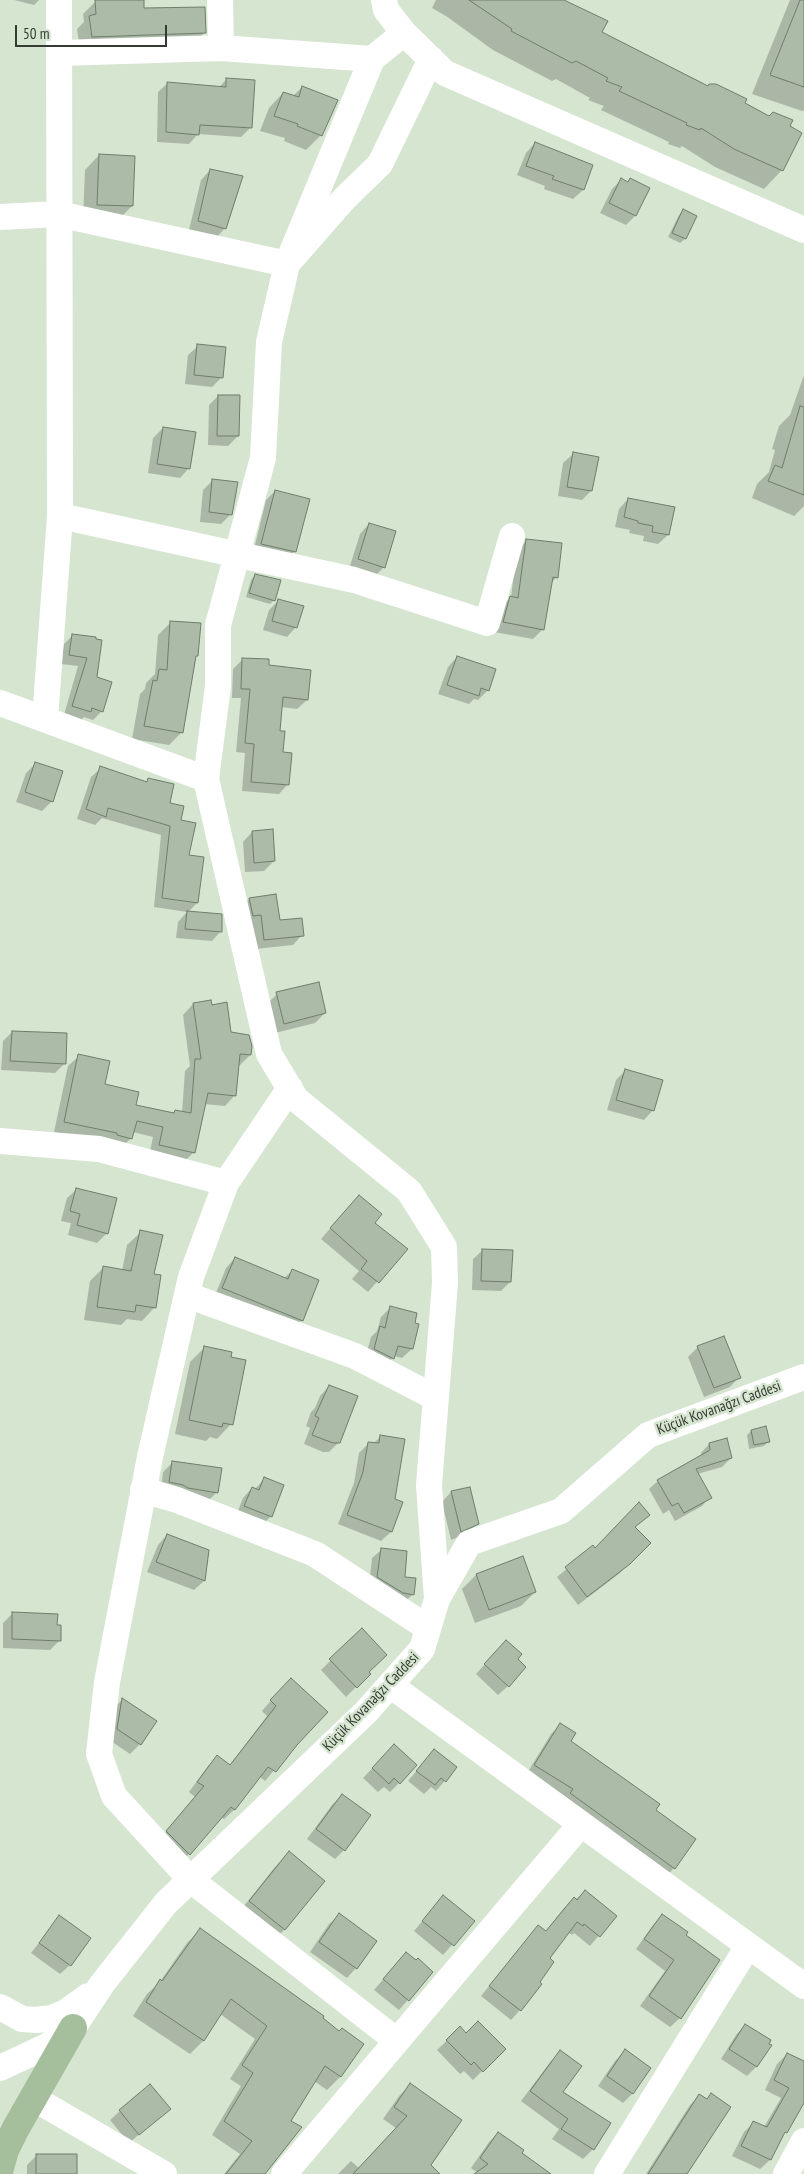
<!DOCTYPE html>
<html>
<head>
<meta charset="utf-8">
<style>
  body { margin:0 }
  #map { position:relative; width:804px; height:2174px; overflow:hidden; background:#d5e5d0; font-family:"PT Sans Narrow",sans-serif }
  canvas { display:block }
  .scale { position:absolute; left:15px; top:25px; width:152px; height:22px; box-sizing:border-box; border:2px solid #343b32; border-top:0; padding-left:6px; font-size:15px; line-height:18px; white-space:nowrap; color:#343b32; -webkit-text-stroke:4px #d5e5d0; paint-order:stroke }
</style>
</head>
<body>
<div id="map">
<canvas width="804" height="2174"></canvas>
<div class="scale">50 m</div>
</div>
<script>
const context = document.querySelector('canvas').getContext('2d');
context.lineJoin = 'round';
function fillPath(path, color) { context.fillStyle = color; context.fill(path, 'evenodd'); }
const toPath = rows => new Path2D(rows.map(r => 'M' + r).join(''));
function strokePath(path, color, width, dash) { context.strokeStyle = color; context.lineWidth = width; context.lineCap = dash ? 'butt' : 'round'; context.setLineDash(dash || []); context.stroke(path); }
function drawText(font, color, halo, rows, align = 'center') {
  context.font = font + ' "PT Sans Narrow",sans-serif'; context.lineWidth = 5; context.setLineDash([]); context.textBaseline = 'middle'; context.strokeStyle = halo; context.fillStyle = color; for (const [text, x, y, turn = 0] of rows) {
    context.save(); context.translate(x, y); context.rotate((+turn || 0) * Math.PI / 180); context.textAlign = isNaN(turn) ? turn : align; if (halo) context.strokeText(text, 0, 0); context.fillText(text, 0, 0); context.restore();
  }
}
fillPath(toPath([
  [14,0,39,0,34,5],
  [143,0,143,9,204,33,192,45,80,49,77,29,84,22,83,14,96,1],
  [436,0,562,0,600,33,743,103,782,170,764,189,715,167,682,146,680,148,668,144,669,142,601,110,604,106,588,100,590,98,556,79,552,81,493,50,446,16,432,8],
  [790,0,804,0,804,110,802,111,752,94],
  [227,79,250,128,241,137,198,134,189,144,157,142,158,92,168,83,219,87],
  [302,87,321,135,306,150,284,141,285,138,260,131,269,108,283,93,293,96],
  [535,143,591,165,583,190,573,199,544,189,545,186,517,175,526,153],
  [99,155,132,206,118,220,83,219,85,170],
  [210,170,225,228,216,238,189,230,201,180],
  [621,180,648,189,635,216,626,225,600,213,612,189],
  [683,211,695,216,685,239,680,243,668,237,679,215],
  [198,346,222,377,212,387,185,384,188,355],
  [804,375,804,506,794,516,752,498,757,484,769,472,775,450,772,449,779,426,790,415],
  [218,396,238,436,228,446,208,445,209,405],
  [163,428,189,468,180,478,148,473,153,438],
  [573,454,591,491,582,500,558,496,563,463],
  [212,481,231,514,221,524,200,522,203,490],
  [275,491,295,551,286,561,253,553,266,500],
  [628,499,668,535,658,544,643,541,644,536,629,533,630,530,615,527,619,509],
  [369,524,384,567,374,577,349,569,360,534],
  [527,540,557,577,551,583,543,629,533,639,494,632,501,607,511,597,517,550],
  [255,575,274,600,270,604,246,597,251,580],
  [279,600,296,627,287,637,263,630,269,610],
  [171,622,197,656,195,658,182,732,169,745,132,739,140,694,145,689,146,683,155,674,158,635],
  [73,635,94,638,95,678,102,711,93,720,84,717,81,720,64,715,78,666,61,664,64,644],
  [457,657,488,690,478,700,474,699,469,704,438,694,448,667],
  [242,660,267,666,307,700,297,709,281,707,279,732,288,784,279,794,242,791,245,753,236,752,241,698,232,698,233,669],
  [36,763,52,801,42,811,16,802,26,773],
  [101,768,146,782,149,779,179,820,187,857,203,858,197,903,188,912,221,931,212,941,176,938,178,922,187,912,154,907,161,835,102,818,95,825,77,819,91,777],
  [252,832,274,861,264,871,245,872,243,842],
  [275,895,279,922,302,935,293,945,255,949,240,909,249,899],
  [277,994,325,1013,315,1023,275,1033,268,1003],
  [193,1004,211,1006,230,1034,250,1055,239,1066,235,1095,225,1106,204,1104,194,1152,183,1163,149,1156,153,1137,133,1132,131,1138,120,1149,107,1144,54,1132,68,1066,79,1056,104,1085,135,1106,172,1114,175,1111,182,1112,185,1071,190,1066,183,1015],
  [12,1032,65,1063,55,1073,1,1070,3,1041],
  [625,1071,653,1110,644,1120,607,1110,616,1080],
  [77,1189,107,1233,97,1243,68,1235,71,1223,61,1221,67,1198],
  [350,1206,406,1249,368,1292,352,1279,359,1271,321,1239],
  [141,1232,152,1275,155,1307,142,1321,127,1319,121,1325,84,1320,90,1281,103,1268,122,1271,127,1245],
  [483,1250,510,1282,501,1291,472,1290,473,1259],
  [235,1258,284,1278,292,1271,302,1320,293,1330,214,1298,226,1268],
  [390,1308,417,1325,412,1349,402,1358,394,1356,384,1368,365,1359,371,1337,377,1331,381,1317],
  [698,1347,739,1377,730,1387,704,1397,688,1357],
  [204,1348,231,1424,217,1439,210,1437,206,1441,175,1434,190,1362],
  [329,1386,339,1442,329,1452,323,1452,304,1444,310,1428,306,1426,311,1412,315,1408,320,1396],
  [751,1431,768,1442,764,1446,749,1449,747,1435],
  [381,1436,394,1500,402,1503,391,1532,381,1541,338,1524,354,1483,359,1453,369,1443,373,1444],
  [709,1444,731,1458,722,1467,697,1474,710,1497,702,1506,675,1521,669,1510,663,1514,649,1489,658,1481,702,1456,701,1453],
  [173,1462,217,1492,207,1502,161,1491,163,1472],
  [264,1479,271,1516,261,1526,236,1516,243,1498,252,1488,255,1489],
  [451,1492,477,1523,468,1533,451,1540,442,1502],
  [634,1528,649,1543,620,1573,578,1605,557,1577,593,1547,595,1550],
  [167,1535,208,1551,204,1581,194,1590,147,1572,158,1545],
  [381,1550,413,1594,404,1603,369,1586,372,1558],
  [523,1558,535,1592,521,1606,475,1623,462,1589,476,1575],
  [13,1613,56,1626,59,1641,50,1650,3,1648,3,1623],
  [362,1630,369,1674,346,1697,321,1670],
  [497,1651,516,1659,508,1686,498,1695,476,1674],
  [281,1689,296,1744,265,1781,259,1776,234,1810,224,1819,221,1817,180,1864,158,1841,195,1797,189,1792,208,1766,217,1757,229,1766,267,1716,262,1711],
  [122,1700,155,1721,140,1744,130,1754,108,1739,113,1709],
  [560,1725,569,1741,654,1810,695,1839,674,1868,665,1878,526,1775,551,1734],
  [434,1750,456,1768,436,1791,431,1787,424,1794,408,1781],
  [384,1756,399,1783,390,1792,384,1787,378,1792,363,1778],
  [342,1795,344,1850,335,1859,307,1839,332,1805],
  [289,1853,323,1881,284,1930,270,1944,236,1916,275,1867],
  [585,1892,615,1916,590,1946,574,1933,572,1935,568,1932,548,1958,520,2010,511,2020,481,1996,538,1926,545,1932,564,1908],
  [443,1896,473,1921,443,1955,414,1931],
  [339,1915,356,1968,347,1978,310,1952,329,1924],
  [662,1915,686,1932,680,2018,670,2027,640,2006,665,1971,636,1949,653,1925],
  [59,1917,70,1965,60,1974,31,1953],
  [200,1930,339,2032,363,2044,340,2077,327,2090,314,2081,289,2121,300,2128,264,2174,224,2174,240,2154,212,2135,241,2086,230,2079,255,2039,220,2014,204,2040,190,2054,133,2016,147,1994,159,1983,187,1943],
  [397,1963,432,1972,399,2010,374,1990],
  [745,2025,770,2046,756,2067,747,2076,721,2059,736,2035],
  [460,2028,466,2034,504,2049,473,2080,464,2071,460,2074,437,2050],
  [625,2051,632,2094,623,2103,598,2086,615,2061],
  [561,2052,561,2092,610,2123,593,2149,583,2159,552,2139,559,2129,521,2101,551,2061],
  [787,2054,804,2063,804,2096,770,2160,760,2169,732,2156,744,2132,754,2122,764,2127,781,2098,765,2090,777,2064],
  [410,2085,429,2165,437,2174,338,2174,351,2161,359,2168,396,2128,383,2119,399,2096],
  [699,2096,685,2174,646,2174,690,2105],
  [169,2109,129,2143,110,2120,120,2111],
  [498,2133,520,2154,549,2174,476,2174,478,2173,471,2168,489,2142],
  [37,2155,75,2174,27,2174,27,2165]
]), '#0003');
const building = toPath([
  [95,0,144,0,144,8,205,7,206,33,92,37,89,16,96,14,95,0],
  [469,0,564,0,608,21,602,32,708,86,709,84,716,84,747,99,745,103,769,116,773,112,793,120,790,126,802,133,783,171,734,149,701,128,700,130,686,125,687,123,619,91,622,87,606,81,608,78,576,61,572,63,511,31,512,29,469,0],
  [800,0,804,0,804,87,770,75,800,0],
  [226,78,255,80,252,128,200,125,199,135,166,132,167,82,226,87,226,78],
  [302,86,338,100,322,136,297,126,298,124,274,116,283,92,299,97,302,86],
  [535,142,593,165,584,190,552,179,554,176,526,166,535,142],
  [99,154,135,156,133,206,97,205,99,154],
  [210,169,243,176,226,229,198,221,210,169],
  [621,178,628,182,630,178,650,188,636,216,609,203,621,178],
  [683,209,697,216,686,239,672,233,683,209],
  [197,344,226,347,223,378,194,375,197,344],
  [218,395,240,395,239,436,217,436,218,395],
  [800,406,804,407,804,495,768,481,775,465,782,468,800,406],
  [163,427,196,432,190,469,157,464,163,427],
  [573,452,599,457,592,491,567,487,573,452],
  [212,479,238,482,232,515,209,512,212,479],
  [275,490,310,499,296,552,261,544,275,490],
  [628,498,675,507,669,535,652,532,653,526,638,523,638,521,624,517,628,498],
  [369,523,396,531,385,568,358,559,369,523],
  [526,539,562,543,558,578,553,577,544,630,503,622,510,596,518,598,526,539],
  [255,574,281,580,275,601,249,593,255,574],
  [278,599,304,606,297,628,272,621,278,599],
  [170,621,201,623,198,656,196,656,183,733,144,726,153,680,157,681,159,669,167,670,170,621],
  [72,634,96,637,96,639,102,640,97,677,112,682,103,712,92,708,91,712,72,706,87,658,69,655,72,634],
  [457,656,496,669,489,691,481,688,479,696,447,685,457,656],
  [242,658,269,659,269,665,311,670,308,700,283,697,280,731,285,731,283,752,292,753,289,785,251,782,254,744,245,743,250,689,241,689,242,658],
  [35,762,63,771,53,802,25,792,35,762],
  [100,766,147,782,148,778,174,784,170,803,184,806,181,820,196,823,189,855,204,857,198,903,162,898,170,826,108,808,106,817,86,809,100,766],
  [273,829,275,861,254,863,252,831,273,829],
  [276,894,280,920,302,918,304,936,264,940,261,915,253,916,249,898,276,894],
  [187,911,222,914,222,932,185,929,187,911],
  [319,982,326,1013,284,1024,276,992,319,982],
  [211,1000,212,1005,227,1002,231,1032,249,1035,252,1046,251,1055,240,1054,236,1096,208,1093,195,1153,159,1145,163,1127,137,1121,132,1139,117,1135,117,1133,64,1122,78,1054,110,1061,105,1084,139,1092,136,1105,174,1113,175,1110,191,1113,195,1059,201,1059,193,1003,211,1000],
  [12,1031,67,1033,66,1064,10,1061,12,1031],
  [625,1069,663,1080,654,1111,616,1100,625,1069],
  [76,1188,117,1198,108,1234,77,1225,80,1214,70,1211,76,1188],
  [359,1195,382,1214,375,1223,408,1249,379,1283,361,1269,367,1261,330,1228,359,1195],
  [140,1230,163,1235,154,1274,161,1275,156,1308,136,1305,135,1312,97,1307,103,1266,131,1271,140,1230],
  [482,1249,513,1250,511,1282,481,1281,482,1249],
  [235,1257,288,1279,292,1269,319,1280,303,1321,222,1288,235,1257],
  [390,1306,417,1313,415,1323,419,1324,413,1349,398,1346,394,1359,374,1349,380,1326,385,1328,390,1306],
  [724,1336,741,1378,714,1388,697,1346,724,1336],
  [204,1346,232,1352,231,1357,246,1360,233,1425,223,1423,222,1427,189,1420,204,1346],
  [329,1385,358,1396,340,1443,333,1443,312,1435,319,1418,315,1416,329,1385],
  [766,1426,770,1442,754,1445,751,1430,766,1426],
  [380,1435,405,1439,395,1499,403,1502,392,1532,347,1515,363,1472,368,1442,379,1443,380,1435],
  [727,1438,732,1458,696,1469,712,1498,684,1513,678,1503,672,1506,657,1480,710,1450,709,1443,727,1438],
  [172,1461,222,1468,218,1493,188,1488,183,1485,169,1482,172,1461],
  [264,1477,284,1485,272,1517,244,1506,252,1487,259,1490,264,1477],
  [470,1487,479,1524,461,1532,451,1491,470,1487],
  [639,1502,650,1515,635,1527,651,1543,630,1564,587,1597,565,1567,593,1545,595,1548,639,1502],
  [167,1534,209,1550,205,1581,156,1562,167,1534],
  [381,1548,407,1551,405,1577,416,1578,414,1595,403,1593,377,1577,381,1548],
  [523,1556,536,1592,489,1610,476,1574,523,1556],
  [12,1612,58,1614,57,1625,61,1625,61,1641,12,1639,12,1612],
  [362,1628,387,1655,369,1672,371,1674,357,1688,329,1659,362,1628],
  [506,1640,522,1654,518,1659,526,1667,509,1687,484,1664,506,1640],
  [291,1678,328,1712,297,1745,276,1772,268,1767,235,1810,231,1807,190,1855,166,1831,204,1786,197,1782,217,1755,230,1765,276,1706,270,1700,291,1678],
  [122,1698,157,1721,141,1745,117,1729,122,1698],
  [560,1723,576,1733,571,1741,660,1804,656,1810,696,1839,675,1869,570,1793,573,1789,534,1765,560,1723],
  [394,1744,417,1765,400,1784,394,1778,389,1784,372,1768,394,1744],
  [434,1749,457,1767,446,1782,441,1778,435,1785,416,1771,434,1749],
  [342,1794,371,1815,345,1851,316,1829,342,1794],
  [289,1851,325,1881,285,1930,249,1901,289,1851],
  [585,1890,617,1916,600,1937,584,1924,583,1926,577,1922,550,1958,554,1962,540,1982,542,1984,521,2011,489,1986,538,1925,546,1931,574,1897,577,1900,585,1890],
  [443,1895,475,1921,454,1946,422,1921,443,1895],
  [339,1913,377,1941,357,1969,319,1942,339,1913],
  [662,1914,688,1932,686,1935,720,1960,681,2019,649,1996,674,1960,644,1939,662,1914],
  [59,1915,91,1938,71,1966,39,1943,59,1915],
  [200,1928,324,2016,323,2018,339,2031,342,2028,364,2044,341,2077,325,2066,291,2121,302,2127,265,2174,226,2174,252,2141,224,2121,253,2073,242,2065,267,2026,231,1999,204,2041,146,2002,160,1979,162,1981,200,1928],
  [406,1952,416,1960,418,1958,433,1972,409,2001,383,1979,406,1952],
  [478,2021,506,2049,483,2072,474,2062,471,2065,446,2040,460,2026,466,2033,478,2021],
  [745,2024,771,2040,769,2044,772,2045,757,2067,729,2049,745,2024],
  [625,2049,651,2068,633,2094,607,2076,625,2049],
  [560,2050,582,2066,563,2092,611,2123,594,2150,561,2129,568,2119,530,2091,560,2050],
  [787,2053,804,2061,804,2103,787,2133,785,2132,771,2160,741,2146,753,2121,767,2127,789,2088,774,2080,787,2053],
  [410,2083,462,2120,431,2165,440,2174,353,2174,407,2116,394,2107,410,2083],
  [150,2084,171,2109,139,2135,119,2110,150,2084],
  [711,2093,731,2107,687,2174,648,2174,699,2094,707,2099,711,2093],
  [498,2132,524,2150,522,2153,551,2174,474,2174,488,2164,480,2158,498,2132],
  [36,2154,77,2154,77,2174,36,2174,36,2154]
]);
fillPath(building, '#acbba7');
strokePath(building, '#6e7d6a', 1);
strokePath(toPath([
  [220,0,221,48],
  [384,0,386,10,404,33,445,73,804,230],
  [404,33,372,59,287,264,344,199,380,164,431,59],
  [59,53,221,48,372,59],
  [0,217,58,214,287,264,269,342,263,458,218,625,218,686,206,779,269,1054,296,1099,409,1191,444,1247,445,1283,429,1485,437,1599],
  [60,516,354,580,487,623,512,536],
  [0,703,206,779],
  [45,719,60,516,59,0],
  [290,1088,226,1183,191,1277,150,1457,107,1682,99,1754,114,1796,191,1880,397,2041],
  [0,1141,99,1149,226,1183],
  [187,1295,355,1356,436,1398],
  [143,1490,177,1500,315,1554,428,1628],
  [390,1685,804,1986],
  [0,2007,22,2019,36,2020,52,2018,66,2012,88,1996],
  [0,2068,47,2046,73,2028,102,1984,166,1903,366,1712,422,1649,437,1599,469,1543,561,1511,648,1435,804,1377],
  [33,2098,164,2174],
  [284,2174,581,1824],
  [607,2174,748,1946],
  [786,2174,804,2141]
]), '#fff', 26);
strokePath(toPath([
  [0,2168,5,2150,16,2128,73,2028]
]), '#a5bf9d', 28);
drawText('15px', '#343b32', '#d5e5d0', [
  ["Küçük Kovanağzı Caddesi",719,1408,-20],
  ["Küçük Kovanağzı Caddesi",371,1702,-46]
]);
</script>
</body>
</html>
